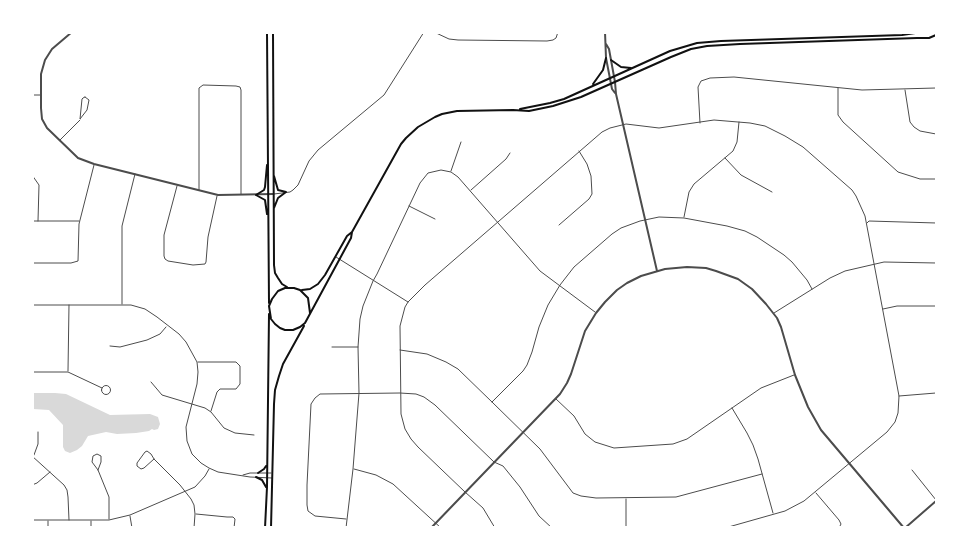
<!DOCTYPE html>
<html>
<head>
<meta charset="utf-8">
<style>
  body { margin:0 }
  #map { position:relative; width:969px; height:560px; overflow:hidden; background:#fff; font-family:Arial,sans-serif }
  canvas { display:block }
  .frame { position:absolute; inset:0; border:34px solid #fff; pointer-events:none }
</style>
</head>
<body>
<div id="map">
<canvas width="969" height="560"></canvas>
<div class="frame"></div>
</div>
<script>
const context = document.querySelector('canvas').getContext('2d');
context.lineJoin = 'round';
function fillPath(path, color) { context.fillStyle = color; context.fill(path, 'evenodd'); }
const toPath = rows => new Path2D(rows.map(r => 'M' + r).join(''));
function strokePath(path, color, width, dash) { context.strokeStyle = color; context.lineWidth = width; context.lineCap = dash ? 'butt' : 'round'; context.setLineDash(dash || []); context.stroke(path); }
fillPath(toPath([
  [33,393,55,393,66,394,110,415,150,414,158,417,160,424,158,429,154,430,152,429,149,431,136,433,117,434,106,432,88,436,82,446,77,450,70,453,65,451,63,447,63,425,49,410,33,409]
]), '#d9d9d9');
strokePath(toPath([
  [434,32,449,39,458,40,547,41,553,40,556,38,558,32],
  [838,88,838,115,843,122,898,172,920,179,936,179],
  [905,90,910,122,914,127,920,131,936,134],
  [32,95,40,95],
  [85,97,89,100,87,110,80,119,82,99,83,98,85,97],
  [700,123,698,87,701,81,710,78,734,77,862,90,936,88],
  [60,140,80,120],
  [725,158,741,175,772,192],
  [451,171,461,142],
  [32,175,39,185,38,221],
  [177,186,164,235,164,256,165,259,168,261,193,265,205,264,206,262,208,237,217,196],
  [199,190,199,88,203,85,236,86,240,87,241,90,241,194],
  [471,190,506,159,510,153],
  [274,194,290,192,293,190,298,185,309,161,318,150,384,95,424,32],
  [409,206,435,219],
  [684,217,689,192,694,184,733,151,737,142,739,122],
  [32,221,79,221],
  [867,223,869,221,936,223],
  [559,225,589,199,592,194,591,176,587,164,579,151],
  [336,257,408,302],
  [32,263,71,263,78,261,79,224,94,165],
  [122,304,122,226,135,174],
  [32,305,131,305,145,309,157,317,179,334,186,342,197,362,198,372,197,384,186,427,187,441,192,454,201,463,209,468,218,472,250,477,272,478],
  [883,309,897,306,936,306],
  [774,313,830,278,845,271,884,262,936,263],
  [32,344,33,347,32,349],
  [110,346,120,347,147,340,160,334,166,327],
  [332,347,358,347],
  [400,350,427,354,446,362,458,369,492,402,540,449,573,493,581,496,596,498,676,497,762,474],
  [198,362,236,362,240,366,240,384,236,389,220,389,217,392,211,411],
  [68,371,69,305],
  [32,372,68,372,102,388],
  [151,382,162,395,205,408,211,412,224,428,235,433,254,435],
  '101.5 390a4.5 4.5 0 1 1 9 0a4.5 4.5 0 1 1-9 0Z',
  [899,396,936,393],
  [556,399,574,416,585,434,595,442,614,448,673,444,687,439,761,388,794,375],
  [492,402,523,371,527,365,532,352,539,327,548,305,560,285,574,267,612,234,621,228,640,221,659,217,684,218,727,226,745,231,757,237,784,255,792,262,807,280,812,289],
  [732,408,747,433,753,445,758,459,773,513],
  [34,455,38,444,38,432],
  [32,456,64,485,67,490,68,497,69,520],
  [154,459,144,468,141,469,137,466,137,463,145,452,147,451,151,454,154,459,180,485,191,499,194,505,195,514,194,528],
  [354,469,376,475,393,484,441,528],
  [98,470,101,462,101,456,97,454,93,456,92,462,98,470,109,497,109,519],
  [912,470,936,500],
  [243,475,250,473,271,473],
  [32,485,37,483,50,472],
  [816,493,839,520,841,524,839,528],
  [626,499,626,528],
  [196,514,227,517,233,517,235,519,234,528],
  [130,516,132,528],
  [346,519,315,516,308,511,307,505,307,485,311,404,315,398,320,394,400,393,416,394,424,397,435,405,494,462,503,466,520,487,539,516,552,528],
  [32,520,109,520,130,515,195,487,205,476,209,469],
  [91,521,91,528],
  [48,528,48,521],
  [346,528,353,469,359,393,358,347,360,319,363,306,373,281,377,274,420,183,428,173,441,170,451,172,458,177,540,271,595,312],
  [495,528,483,508,465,492,418,447,411,439,405,429,401,414,400,326,405,307,408,302,425,285,602,132,610,128,626,124,659,128,714,120,750,123,765,126,785,136,803,147,852,190,856,196,865,216,899,396,898,413,895,422,887,432,804,501,785,511,725,528]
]), '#4c4c4c', 1);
strokePath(toPath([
  [72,32,52,49,45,60,41,74,41,108,42,119,47,128,78,158,94,164,218,195,273,194],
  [605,32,606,58,612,89,615,93],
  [606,44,609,49,615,82,616,94,657,271],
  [431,528,560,394,567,383,571,374,585,331,596,313,605,302,617,290,627,283,641,276,665,269,687,267,706,268,716,271,738,279,752,289,766,304,777,318,781,327,795,375,808,407,821,430,904,528],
  [905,528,936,501]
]), '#4c4c4c', 2);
strokePath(toPath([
  [267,32,269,303],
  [273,32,274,265,275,273,278,278,282,284,287,287],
  [611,60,621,67,631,68],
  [593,84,603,70,606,58],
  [520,109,550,103,564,99,670,51,697,43,721,41,902,35,922,32],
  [274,176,278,190,286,192],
  [256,195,264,190,265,187,267,165],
  [256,195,265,200,267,214],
  [274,208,278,198,286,192],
  [302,290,310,289,318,284,325,275,347,236,352,232],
  [310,313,308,298,300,290,294,288,285,288,278,291,272,299,269,306,271,319,275,324,280,328,285,330,293,330,300,327,305,323,351,238,352,232,401,144,406,138,418,127,435,117,442,114,457,111,513,110,529,111,553,106,581,97,671,57,691,49,707,46,740,44,917,38,929,38,936,35],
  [258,473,264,469,266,466],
  [256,477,262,480,266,487],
  [265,528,267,487,269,314],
  [271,528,274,404,275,390,279,376,283,364,304,326]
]), '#111', 2);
</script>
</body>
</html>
